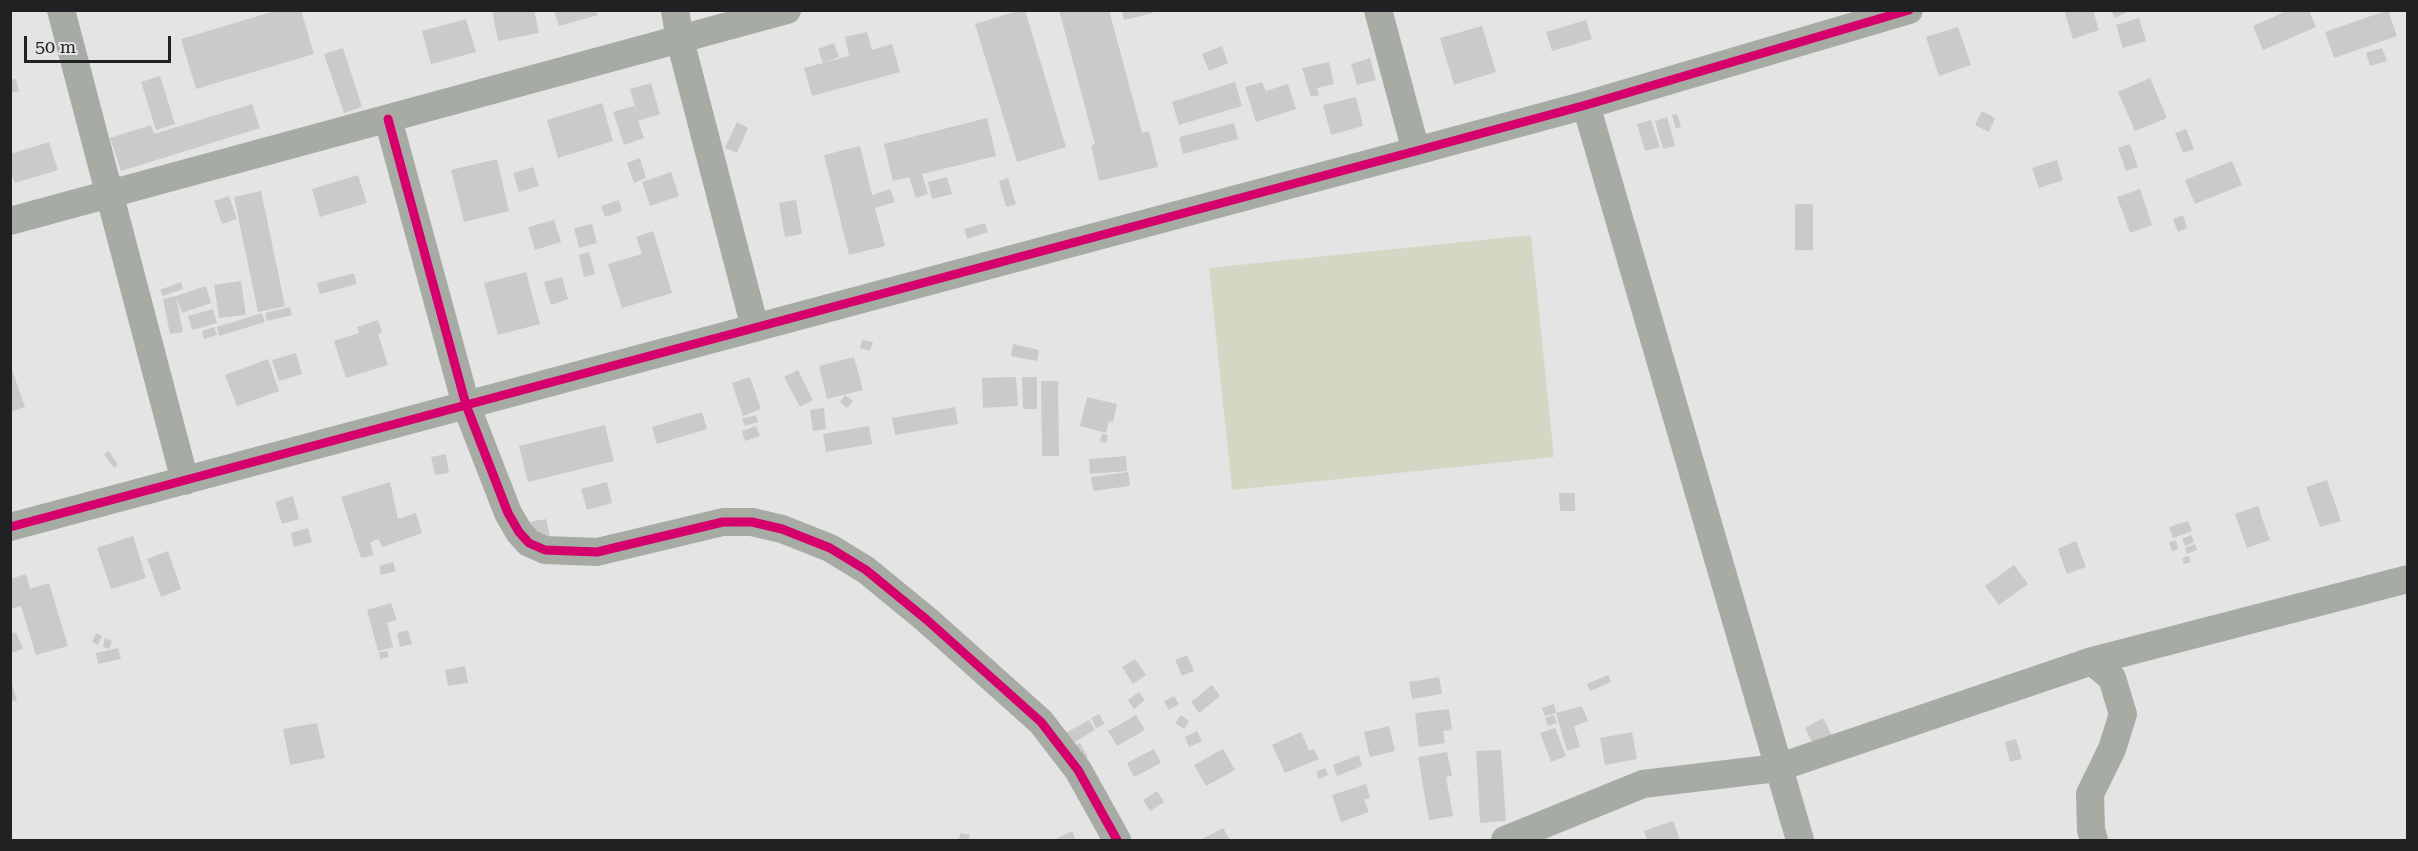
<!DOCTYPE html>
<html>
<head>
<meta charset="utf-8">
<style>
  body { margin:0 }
  #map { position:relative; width:2418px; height:851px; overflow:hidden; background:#e4e4e5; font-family:"Roboto Serif",serif }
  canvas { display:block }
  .frame { position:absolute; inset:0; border:12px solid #212022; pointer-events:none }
  .scale { position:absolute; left:24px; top:36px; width:147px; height:27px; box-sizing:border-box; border:3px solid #212022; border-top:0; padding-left:8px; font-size:18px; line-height:21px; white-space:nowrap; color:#212022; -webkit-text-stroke:4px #e4e3e6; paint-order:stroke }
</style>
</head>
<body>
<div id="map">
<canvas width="2418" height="851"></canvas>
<div class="frame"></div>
<div class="scale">50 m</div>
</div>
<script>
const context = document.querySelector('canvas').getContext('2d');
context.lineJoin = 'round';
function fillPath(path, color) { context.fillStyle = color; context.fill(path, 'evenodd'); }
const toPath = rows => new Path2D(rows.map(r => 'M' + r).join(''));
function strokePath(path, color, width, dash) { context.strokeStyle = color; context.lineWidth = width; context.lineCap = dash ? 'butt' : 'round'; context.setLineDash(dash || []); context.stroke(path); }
fillPath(toPath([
  [1531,235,1554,457,1232,490,1209,268]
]), '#d5d6c3');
fillPath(toPath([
  [278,10,301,10,314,54,196,89,181,39],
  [492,10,534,10,539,33,498,41],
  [554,10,596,10,598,15,559,26],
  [1021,10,1025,10,1066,147,1017,162,975,24],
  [1059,10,1109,10,1142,133,1149,131,1158,167,1099,181,1091,145,1095,144],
  [1122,10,1153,10,1153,13,1124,20],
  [2064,10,2093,10,2099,30,2073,39],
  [2111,10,2131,10,2115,18],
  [2289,10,2309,10,2316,27,2263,50,2253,26],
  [2388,10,2397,36,2334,58,2325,32],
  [2139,18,2146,41,2123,48,2116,25],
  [466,19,476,52,431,64,422,31],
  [1586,20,1592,39,1552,51,1546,32],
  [1482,26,1496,72,1454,85,1440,38],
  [1958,27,1971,65,1939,76,1926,37],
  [867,32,872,50,892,44,900,72,812,96,804,68,849,56,845,37],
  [834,43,839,57,823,63,818,49],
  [1222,46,1228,63,1209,71,1202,54],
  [343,48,362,107,344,113,324,54],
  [2382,48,2387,61,2370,66,2366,53],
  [1370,58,1376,80,1357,85,1351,64],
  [1329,62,1334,84,1317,88,1319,95,1311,97,1302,68],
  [160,76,175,124,156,130,141,82],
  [2150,78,2167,118,2135,131,2118,92],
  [16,79,19,91,10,93,10,80],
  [1235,82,1242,106,1179,125,1172,102],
  [1262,82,1266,91,1288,84,1296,109,1256,122,1245,87],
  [651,83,660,114,638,121,644,138,624,145,613,112,634,106,638,118,630,89],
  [1356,97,1363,126,1331,135,1323,105],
  [602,103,613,141,558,158,547,120],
  [252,104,260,128,121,171,110,138,151,125,154,134],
  [1982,111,1995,118,1989,132,1975,125],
  [1677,114,1681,127,1676,129,1672,115],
  [1667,117,1675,146,1663,149,1655,121],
  [987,118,996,156,922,174,928,194,916,198,909,177,893,181,884,144],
  [1651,120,1660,147,1645,151,1637,124],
  [737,122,748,128,737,153,725,148],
  [1234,123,1238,139,1183,154,1179,137],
  [2186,129,2194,149,2183,153,2175,133],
  [49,142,58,170,15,183,10,169,10,154],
  [2130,144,2138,167,2126,171,2118,148],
  [860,146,872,195,890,189,895,202,875,208,885,246,849,255,824,155],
  [640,158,646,178,634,183,627,163],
  [497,159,509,211,464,222,451,170],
  [2057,160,2063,180,2039,188,2032,168],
  [2232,161,2242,185,2195,204,2185,180],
  [533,167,539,186,519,192,513,173],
  [671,172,679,196,650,206,642,182],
  [358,175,367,203,320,217,312,189],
  [947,177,952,194,932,199,928,182],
  [1008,178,1016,204,1006,207,999,181],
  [2140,189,2152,225,2130,233,2117,197],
  [261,191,285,306,258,312,234,197],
  [229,196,237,219,222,224,214,201],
  [619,200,622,211,605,217,601,206],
  [796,200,802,234,785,237,779,203],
  [1795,204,1813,204,1813,250,1795,250],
  [2183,215,2187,228,2178,232,2173,219],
  [554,220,561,242,535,250,528,227],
  [985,223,988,232,967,239,964,229],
  [592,224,597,243,579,248,574,228],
  [653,231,672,293,622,308,608,264,642,254,636,237],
  [589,252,595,274,584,277,579,255],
  [526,272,540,324,498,335,484,283],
  [354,273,357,284,320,294,317,283],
  [562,277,568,299,551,305,544,282],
  [241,281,246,315,219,318,214,285],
  [181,282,183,289,163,296,160,290],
  [206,286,211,303,182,313,176,296],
  [176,296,183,332,170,334,163,299],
  [290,307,292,315,267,321,265,313],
  [213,309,217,323,192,330,188,316],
  [262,313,265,322,219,336,217,327],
  [378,320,382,332,378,334,388,365,346,378,334,341,359,333,357,327],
  [214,327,217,335,204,339,202,331],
  [862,340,873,342,870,351,860,348],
  [1013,344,1039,350,1037,361,1011,356],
  [296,353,302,374,279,381,272,360],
  [854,357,863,390,827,399,819,366],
  [268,359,279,391,237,406,225,375],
  [10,364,25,407,10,412],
  [798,370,813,400,800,407,784,377],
  [750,377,761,409,743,416,732,383],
  [1016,377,1018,406,983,408,982,378],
  [1022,377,1037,377,1037,409,1023,409],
  [1041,381,1058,381,1059,456,1042,456],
  [845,395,853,401,847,408,840,402],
  [1087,397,1117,404,1113,422,1109,421,1106,433,1080,426],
  [955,407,958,424,895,435,892,418],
  [824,408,826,429,813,431,810,410],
  [702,412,707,429,657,444,652,427],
  [756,415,758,422,745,426,742,419],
  [605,425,614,461,528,482,519,446],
  [756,426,760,436,745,441,742,431],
  [869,426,872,444,826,452,823,434],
  [1102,434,1108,435,1106,443,1100,442],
  [109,451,118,465,114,468,104,454],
  [446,454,449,473,435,475,431,457],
  [1126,456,1127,471,1090,474,1089,459],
  [1128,472,1130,486,1093,491,1091,477],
  [2327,480,2341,521,2320,527,2306,487],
  [390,482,398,519,416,513,422,533,383,547,378,539,370,543,374,555,361,558,341,497],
  [607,482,612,503,587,510,581,489],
  [1559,493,1575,493,1575,511,1560,511],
  [293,496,299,519,282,524,275,502],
  [2258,506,2270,540,2247,548,2235,514],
  [546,519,550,537,532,541,528,522],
  [2188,521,2192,531,2173,538,2169,527],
  [308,528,312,542,294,547,291,533],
  [2191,535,2194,542,2185,546,2182,539],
  [133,536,146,578,111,589,97,548],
  [2176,540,2178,549,2172,551,2169,542],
  [2076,541,2086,567,2067,574,2058,549],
  [2195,544,2197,550,2187,554,2185,548],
  [168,551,181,589,161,597,147,559],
  [2189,556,2191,562,2184,564,2182,558],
  [393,562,396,571,381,575,379,566],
  [2014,565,2028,584,1999,605,1985,586],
  [26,574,30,589,49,583,68,646,36,655,21,606,10,609,10,579],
  [391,603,397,620,387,623,393,647,378,651,367,610],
  [408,630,412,644,400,647,397,633],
  [16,632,23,649,10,653,10,634],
  [96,633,102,636,98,645,92,642],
  [105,638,112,641,109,649,103,647],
  [118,648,121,659,98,664,96,653],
  [387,651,389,657,380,659,379,652],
  [1187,655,1194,671,1182,676,1175,660],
  [1135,659,1146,675,1133,684,1122,667],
  [465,666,468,683,448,686,445,670],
  [1608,675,1611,682,1590,691,1587,684],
  [1439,677,1442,694,1412,699,1409,682],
  [10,679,17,700,10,702],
  [1212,685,1220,696,1199,713,1191,702],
  [1139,692,1145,700,1134,709,1128,700],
  [1174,696,1179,704,1169,710,1164,701],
  [1554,704,1556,713,1545,716,1542,708],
  [1582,706,1588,721,1574,726,1580,747,1567,751,1556,713],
  [1449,709,1452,730,1443,731,1445,743,1419,747,1415,713],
  [1099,714,1105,724,1096,728,1091,718],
  [1136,715,1145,730,1117,746,1108,731],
  [1181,715,1189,721,1184,729,1175,723],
  [1554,715,1557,723,1548,726,1545,718],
  [1823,718,1832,736,1814,746,1805,728],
  [1089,720,1095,730,1068,746,1062,735],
  [317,723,325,758,290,765,283,729],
  [1389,726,1395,751,1370,757,1364,732],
  [1555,728,1566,756,1551,762,1540,733],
  [1197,731,1202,741,1189,747,1185,737],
  [1301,732,1309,751,1313,749,1319,759,1285,773,1272,745],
  [1632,732,1637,759,1605,765,1600,738],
  [2016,739,2022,759,2010,762,2005,742],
  [1080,743,1088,757,1078,763,1070,748],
  [1154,749,1161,763,1134,777,1127,763],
  [1223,749,1235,770,1206,786,1194,765],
  [1501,750,1506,821,1480,823,1476,751],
  [1447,752,1452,776,1446,777,1453,816,1429,820,1418,757],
  [1359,755,1362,766,1337,776,1333,765],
  [1325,768,1328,775,1319,779,1316,772],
  [1366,784,1370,798,1364,800,1369,812,1341,822,1332,795],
  [1157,791,1164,802,1150,811,1143,800],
  [1673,821,1680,840,1647,840,1644,831],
  [1223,828,1230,840,1200,840],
  [1072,831,1076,840,1058,840,1057,838],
  [961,833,970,835,968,840,958,840]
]), '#cbcacb');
strokePath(toPath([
  [61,10,185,481],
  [675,10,680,40,755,328],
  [1378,10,1416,151],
  [1586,105,1800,840],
  [388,119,466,405,508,513,519,532,529,543,545,550,597,552,723,522,752,522,782,529,830,548,866,570,927,620,1041,722,1078,770,1117,840],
  [10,221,787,10],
  [10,527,1416,151,1586,105,1909,10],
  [2092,661,2112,678,2123,714,2112,749,2090,794,2091,830,2094,840],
  [1505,840,1643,784,1777,768,2092,661,2408,579]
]), '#a6aba4', 28);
strokePath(toPath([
  [388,119,466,405,508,513,519,532,529,543,545,550,597,552,723,522,752,522,782,529,830,548,866,570,927,620,1041,722,1078,770,1117,840],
  [10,527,1416,151,1586,105,1909,10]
]), '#d6006c', 9);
</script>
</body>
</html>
